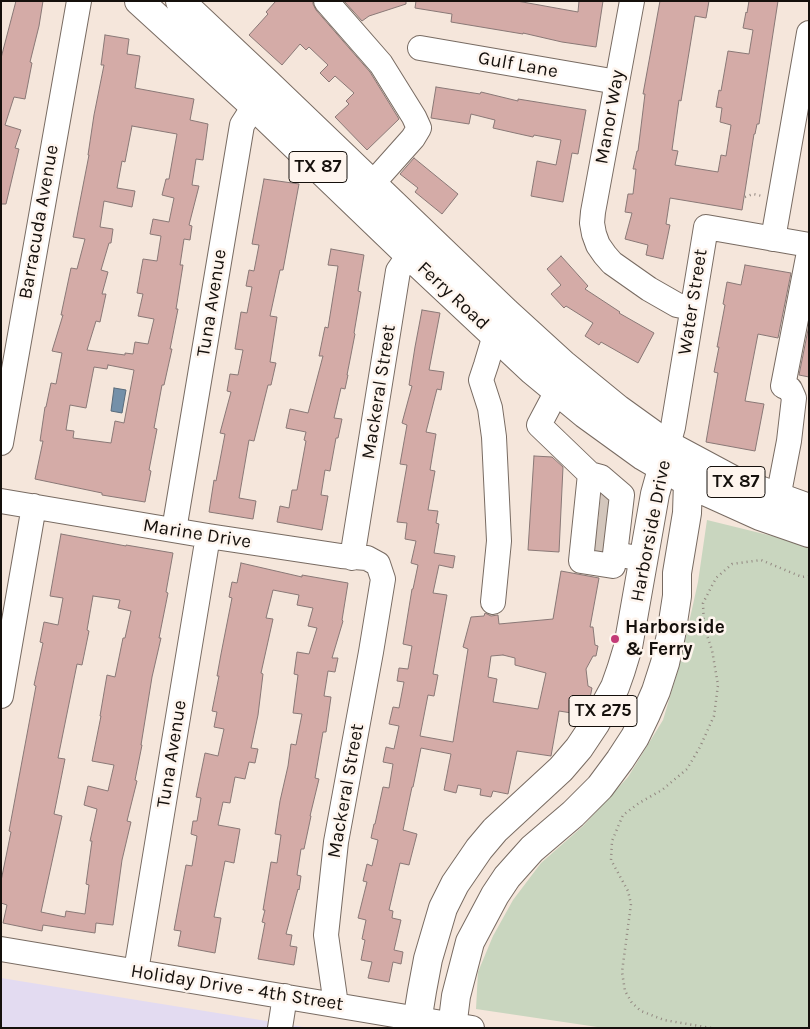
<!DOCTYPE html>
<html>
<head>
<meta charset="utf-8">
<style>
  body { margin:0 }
  #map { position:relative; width:810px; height:1029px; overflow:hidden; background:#f5e6db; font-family:Karla,sans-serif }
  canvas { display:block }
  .frame { position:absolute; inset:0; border:2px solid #15100c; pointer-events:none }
</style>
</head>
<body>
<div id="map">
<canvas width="810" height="1029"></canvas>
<div class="frame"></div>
</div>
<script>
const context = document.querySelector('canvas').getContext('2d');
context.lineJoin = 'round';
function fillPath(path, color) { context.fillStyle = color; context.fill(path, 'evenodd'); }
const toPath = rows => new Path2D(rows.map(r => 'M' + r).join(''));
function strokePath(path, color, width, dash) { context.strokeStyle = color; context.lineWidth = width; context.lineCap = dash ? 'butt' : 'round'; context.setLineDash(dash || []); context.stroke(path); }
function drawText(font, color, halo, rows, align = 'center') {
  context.font = font + ' Karla,sans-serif'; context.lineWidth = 5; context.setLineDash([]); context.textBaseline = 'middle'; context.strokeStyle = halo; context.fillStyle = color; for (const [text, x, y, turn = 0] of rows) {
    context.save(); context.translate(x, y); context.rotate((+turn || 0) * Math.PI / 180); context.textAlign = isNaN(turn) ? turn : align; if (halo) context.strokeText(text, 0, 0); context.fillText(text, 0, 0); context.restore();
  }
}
fillPath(toPath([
  [1,978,310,1028,1,1028]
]), '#e3dbf1');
fillPath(toPath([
  [707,520,809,545,809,1028,604,1028,476,1009,478,972,493,936,513,900,541,863,583,826,628,777,663,720,680,663,698,582]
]), '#c9d6bf');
const water = toPath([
  [114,388,126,390,122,413,111,411,114,388]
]);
fillPath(water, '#7490a9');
strokePath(water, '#586a7a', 1);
const building = toPath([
  [16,1,43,1,39,26,30,62,32,63,25,99,14,97,5,125,21,130,15,148,19,149,6,204,1,204,1,58,16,1],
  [276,1,313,1,313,4,316,10,370,72,399,119,367,150,335,117,349,104,346,101,354,93,335,76,329,82,320,73,328,65,309,47,306,50,300,44,282,65,249,35,268,14,266,12,276,1],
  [344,1,406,1,406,4,369,16,362,21,344,1],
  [416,1,517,1,578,12,579,1,603,1,596,47,562,42,523,33,523,34,451,22,452,14,415,8,416,1],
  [660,1,709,1,706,18,695,16,681,101,679,100,672,150,678,151,675,165,718,172,721,155,726,156,731,125,720,122,722,108,716,107,719,90,721,91,728,51,749,54,753,30,743,28,746,12,747,13,749,1,778,1,759,124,757,124,755,134,754,134,742,210,670,198,666,224,670,225,663,259,646,255,648,245,625,239,632,213,625,212,628,194,633,194,636,169,633,169,637,151,638,151,645,94,643,94,660,1],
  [105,35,129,39,127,54,140,56,135,88,194,99,190,120,208,124,203,160,196,159,192,185,199,186,189,225,192,226,190,240,184,239,180,265,183,265,176,309,178,309,170,349,172,349,164,385,162,385,154,428,157,429,149,470,151,471,145,502,102,495,102,493,35,479,43,441,40,441,45,407,46,407,51,383,56,384,62,353,52,351,63,315,61,315,71,268,77,269,85,239,73,237,89,155,88,155,94,115,104,65,101,65,105,35],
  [132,126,177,134,169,179,166,179,162,195,174,198,169,222,153,219,150,234,161,236,157,261,143,259,137,293,143,294,138,316,154,319,148,344,135,342,133,354,125,353,125,355,87,350,96,321,100,322,106,294,102,294,108,272,101,270,109,243,111,243,113,229,100,227,104,201,132,207,135,191,117,188,122,161,125,162,132,126],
  [108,365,134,370,124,423,115,421,111,443,73,438,74,431,66,430,70,405,86,408,94,367,107,369,108,365],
  [436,87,480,94,481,92,518,101,518,99,586,110,578,154,572,153,563,202,531,196,537,161,556,165,561,140,534,135,533,137,515,133,493,128,495,120,471,114,469,124,431,118,436,87],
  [414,158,458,194,442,214,415,192,418,188,400,174,414,158],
  [264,179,299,184,283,270,280,270,270,316,277,317,270,362,276,363,271,385,268,385,254,441,249,440,239,498,256,501,253,519,209,512,214,480,216,481,225,434,220,433,231,392,227,391,230,374,238,375,243,350,235,349,241,312,247,313,252,287,246,286,249,270,254,271,259,245,252,244,264,179],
  [331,249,364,255,358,291,361,292,354,333,355,334,347,375,348,375,345,389,341,388,334,418,342,419,338,438,336,438,330,471,325,470,321,495,328,496,322,530,277,522,280,506,289,508,292,490,297,490,306,441,304,440,306,432,286,428,290,409,308,413,323,356,319,356,325,327,328,328,338,266,328,265,331,249],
  [561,256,588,286,585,289,620,312,619,313,654,333,638,363,601,342,599,345,585,336,593,323,566,306,564,308,551,294,561,285,547,269,561,256],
  [745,265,791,273,778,338,758,334,745,401,764,404,755,451,706,442,718,373,714,372,719,347,717,347,725,305,723,304,727,282,741,285,745,265],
  [422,310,440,313,429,370,444,372,441,390,437,389,426,432,436,434,430,470,435,471,428,510,438,511,436,523,439,524,434,553,455,556,453,568,439,565,433,593,447,595,433,674,438,675,434,696,428,695,420,736,453,742,468,649,463,647,471,617,484,616,485,613,491,616,498,615,499,624,553,619,561,571,599,578,590,627,593,627,595,645,598,646,596,656,593,656,586,669,588,686,592,688,590,698,586,698,578,714,559,711,551,756,517,751,508,794,493,791,491,797,480,795,481,789,458,785,456,793,444,790,451,754,421,748,413,787,412,787,403,830,417,834,409,865,400,863,389,910,393,911,392,918,401,920,394,950,403,952,401,964,393,962,389,982,368,978,372,962,361,960,365,940,362,939,366,920,358,918,367,882,363,881,367,864,372,866,378,840,371,838,374,824,375,824,383,787,389,788,393,764,383,762,386,747,394,749,399,726,389,724,393,707,399,708,404,682,397,681,399,668,408,669,412,646,403,644,412,589,413,589,418,565,411,563,416,541,405,539,407,523,397,522,407,465,400,464,407,425,402,423,412,386,409,385,415,347,422,310],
  [503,655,515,658,515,665,546,673,538,709,493,702,497,679,488,677,491,656,503,655],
  [809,325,809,377,799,375,809,325],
  [534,456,552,457,563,467,559,552,528,550,534,456],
  [602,496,607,501,602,550,596,549,602,496],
  [61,534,126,546,126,545,173,553,166,592,168,593,159,638,161,638,152,677,141,745,142,745,135,780,137,781,127,821,131,822,122,860,113,925,96,923,95,933,43,925,42,931,3,923,7,905,1,903,1,881,11,832,9,831,36,686,34,685,43,643,40,642,44,622,58,625,63,598,50,596,61,534],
  [93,596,120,600,118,608,131,611,125,638,123,638,115,677,107,675,100,716,101,716,92,761,114,765,108,791,88,786,84,805,97,809,90,841,92,841,86,884,89,885,85,914,66,911,65,917,41,912,62,816,54,814,65,759,58,758,77,664,82,665,89,631,87,630,93,596],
  [241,563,302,577,302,575,348,583,342,620,343,621,332,658,338,658,335,672,328,671,324,696,331,697,326,732,323,732,315,778,319,779,310,816,311,816,304,849,301,849,297,875,301,876,299,890,298,889,286,934,292,935,290,946,297,947,294,965,258,959,265,923,262,922,265,910,263,910,271,862,277,863,281,835,275,834,280,801,288,766,291,744,296,745,302,714,293,713,298,675,294,674,297,652,309,654,317,628,308,626,313,608,297,605,299,595,273,590,266,618,273,619,261,673,263,674,258,715,251,748,258,749,255,763,249,762,245,779,235,777,230,803,223,802,218,825,240,829,234,863,225,861,214,917,221,918,215,953,178,946,181,931,174,930,186,865,192,866,197,836,191,834,193,821,197,821,201,798,196,797,205,753,218,756,224,729,214,727,217,712,212,711,219,676,217,676,221,654,232,598,229,597,232,582,237,583,241,563]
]);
fillPath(building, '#d4aba7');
strokePath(building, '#897876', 1);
strokePath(toPath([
  [600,504,615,506],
  [598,523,613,525],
  [595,543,610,545]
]), '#d3c6bc', 24, [24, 12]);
const minor = toPath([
  [326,1,381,64,414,117,419,128,413,138,372,184],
  [632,1,593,212,592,223,594,234,598,245,605,255,612,263,649,289,677,305,692,308],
  [420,48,617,82],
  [773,239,809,33],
  [557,391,539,425,590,474,581,561,613,566,615,554,643,559],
  [1,443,79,1],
  [668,445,673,427,706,227,809,245],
  [590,474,601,477,622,495,615,554],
  [778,498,789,441,794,398,790,389,783,386,809,252],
  [1,501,208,536,341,556,367,558,378,564,383,579,371,652,336,842,326,935,336,1005],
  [174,530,242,125,263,92],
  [352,558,398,271,419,241],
  [493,602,499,541,494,437,490,408,481,380,486,365,495,335],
  [1,696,34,506],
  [1,949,472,1028],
  [136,971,208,536],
  [280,1028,285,996]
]);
const major = toPath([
  [139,1,254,106,409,255,533,371,585,414,643,456,698,488,760,516,809,533],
  [180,1,268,84,506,312,563,364,618,409,668,445,737,482,809,508],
  [416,1028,422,991,428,959,443,908,455,884,479,849,495,830,561,769,579,748,595,724,615,687,621,670,628,647,655,494,667,451],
  [452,1028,456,996,470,942,495,895,507,877,532,849,573,814,600,787,620,760,635,737,646,714,656,691,665,663,671,635,677,596,677,573,687,513,688,482,681,469]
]);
strokePath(minor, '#786b62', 26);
strokePath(major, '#786b62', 30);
strokePath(toPath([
  [745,197,753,194,762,196],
  [711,1028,664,1020,641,1011,632,1003,625,991,622,972,631,904,628,891,611,860,612,841,623,815,639,803,662,790,687,769,700,747,714,716,718,685,712,650,704,627,703,603,716,578,732,564,761,560,802,577,809,576]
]), '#928780', 2.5, [1, 4]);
strokePath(minor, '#fff', 24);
strokePath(major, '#fff', 28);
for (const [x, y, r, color] of [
  [615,639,5,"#c33a77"]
]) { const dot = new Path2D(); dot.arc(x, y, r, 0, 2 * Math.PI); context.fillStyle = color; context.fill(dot); strokePath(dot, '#fef5ee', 2); }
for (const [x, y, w] of [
  [318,167,58],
  [736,482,58],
  [603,711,68]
]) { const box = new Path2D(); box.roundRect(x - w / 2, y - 15.5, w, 31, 4); context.fillStyle = '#fef5ee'; context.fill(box); strokePath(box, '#15100c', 1); }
drawText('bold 18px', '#15100c', null, [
  ["TX 87",318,167],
  ["TX 87",736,482],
  ["TX 275",603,711]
]);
drawText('19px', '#15100c', '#fef5ee', [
  ["Gulf Lane",518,65,10],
  ["Manor Way",610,117,-80],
  ["Barracuda Avenue",39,222,-80],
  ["Ferry Road",453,296,43],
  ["Water Street",693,302,-81],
  ["Tuna Avenue",212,303,-81],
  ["Mackeral Street",379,392,-81],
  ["Harborside Drive",651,531,-79],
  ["Marine Drive",197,534,9],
  ["Tuna Avenue",172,754,-81],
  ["Mackeral Street",346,791,-80],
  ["Holiday Drive - 4th Street",237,988,9]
]);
drawText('bold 19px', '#15100c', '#fef5ee', [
  ["Harborside",625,628],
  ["& Ferry",625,650]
], 'left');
</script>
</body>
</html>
